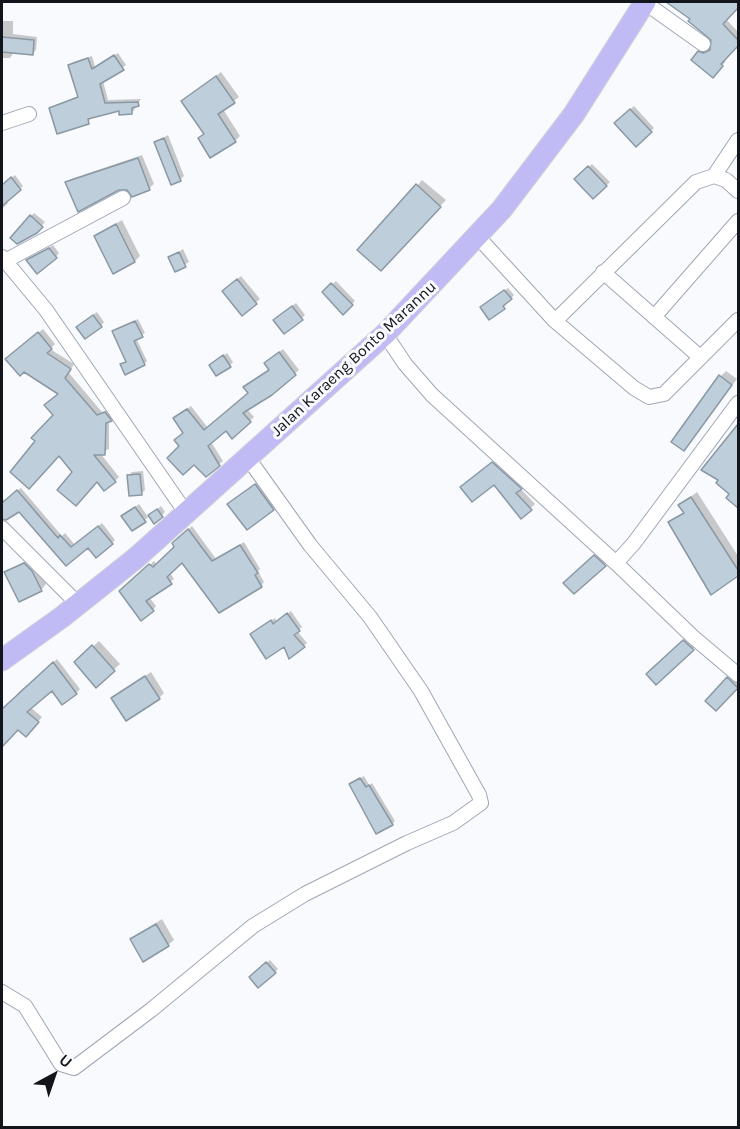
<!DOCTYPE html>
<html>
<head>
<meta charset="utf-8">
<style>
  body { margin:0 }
  #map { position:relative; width:740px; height:1129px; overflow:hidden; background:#f8fafd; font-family:Karla,sans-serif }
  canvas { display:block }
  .frame { position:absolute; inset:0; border:3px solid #12151b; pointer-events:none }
  .north { position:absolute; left:24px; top:1045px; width:60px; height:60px; -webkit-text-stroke:4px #f8fafd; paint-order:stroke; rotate:40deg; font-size:16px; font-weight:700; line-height:24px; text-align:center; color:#12151b }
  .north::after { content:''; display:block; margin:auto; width:21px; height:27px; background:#12151b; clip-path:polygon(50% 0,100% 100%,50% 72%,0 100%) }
</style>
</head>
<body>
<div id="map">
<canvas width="740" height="1129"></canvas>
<div class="frame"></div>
<div class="north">U</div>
</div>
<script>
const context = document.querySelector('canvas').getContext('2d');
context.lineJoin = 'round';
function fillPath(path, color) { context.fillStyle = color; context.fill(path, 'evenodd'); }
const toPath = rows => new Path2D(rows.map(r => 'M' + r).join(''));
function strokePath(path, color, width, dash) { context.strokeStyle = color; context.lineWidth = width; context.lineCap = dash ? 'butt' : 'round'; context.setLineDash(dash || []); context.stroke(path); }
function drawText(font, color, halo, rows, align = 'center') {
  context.font = font + ' Karla,sans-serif'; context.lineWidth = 6; context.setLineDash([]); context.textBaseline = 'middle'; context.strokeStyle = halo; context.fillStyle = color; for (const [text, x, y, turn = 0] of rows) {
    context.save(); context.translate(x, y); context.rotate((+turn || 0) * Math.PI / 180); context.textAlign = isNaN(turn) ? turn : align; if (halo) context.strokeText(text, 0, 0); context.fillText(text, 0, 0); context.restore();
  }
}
fillPath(toPath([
  [676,2,738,2,738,7,726,19,738,32,738,44,723,59,726,61,717,72,699,52,703,48,712,48,713,40,693,18,673,5],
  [2,21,13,21,13,34,37,37,36,50,32,54,14,52,10,58,2,58],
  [118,53,126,65,103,81,108,100,141,99,132,113,120,109,91,117,88,123,51,109,79,96,70,65,73,62,92,56,95,67],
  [221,72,239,97,223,109,240,136,235,141,205,133,183,101],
  [634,106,654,128,636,145,616,123],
  [168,135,184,176,180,180,156,142],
  [142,155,154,184,149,188,67,183,71,179],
  [592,164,610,182,594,197,576,179],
  [15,175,23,186,6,201,8,203,2,209,2,186],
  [422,180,446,200,381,269,417,186],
  [34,213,45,222,36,232,31,216],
  [122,220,140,256,135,261,95,236],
  [53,245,59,253,56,257,28,260],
  [183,249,189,262,175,270,170,258],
  [241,276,260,299,242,314,227,288],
  [336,281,355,301,343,313,324,292],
  [508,288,514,295,504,307,490,318,485,304],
  [296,303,305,315,302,318,278,317],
  [97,312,104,322,101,326,81,324],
  [138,319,145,333,136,338,147,361,144,364,122,365,127,361,114,332],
  [43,329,55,344,50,349,74,364,69,373,102,412,110,409,115,416,109,420,109,449,100,453,119,477,115,481,97,480,74,472,55,416,60,393,11,355],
  [283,349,299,370,271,394,247,409,254,417,250,421,226,429,211,442,223,461,206,475,181,446,184,432,179,414,191,406,208,428,249,393,271,370,269,360],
  [227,353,233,362,230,365,211,365],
  [726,371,737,379,684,449,721,376],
  [738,427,738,506,728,497,731,493,720,480,703,470],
  [498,458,525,483,520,488,535,504,521,517,494,483,467,483],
  [143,471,145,490,142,493,129,475,132,472],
  [261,479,279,503,273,509,235,499],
  [21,488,62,536,65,533,75,545,102,523,115,540,112,543,88,545,67,564,19,510,2,519,2,498,5,501],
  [697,492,738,556,738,575,712,593,670,523,685,512,680,505],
  [139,504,148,517,161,506,165,512,155,522,150,516,132,529,127,513],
  [192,526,216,559,244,542,260,569,258,571,264,582,261,586,182,561,170,573,174,579,149,597,156,606,153,610,121,591,154,561,157,565,176,547,174,543],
  [598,553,608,561,574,592,565,583],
  [30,558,37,565,46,584,41,590,6,573],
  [291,611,302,627,297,631,307,643,290,657,285,645,255,631,275,618,277,622],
  [689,635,699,643,656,683,653,668],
  [99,641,120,664,97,685,76,663],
  [57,659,80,689,76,693,52,689,30,707,42,717,30,731,18,728,2,745,2,712,20,691],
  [151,672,164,693,159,698,113,698],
  [731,675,738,682,738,686,716,709,707,700],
  [364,776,369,785,372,783,395,821,392,824,355,781],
  [162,919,174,940,168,945,131,939],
  [270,960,278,969,275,972,254,973]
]), '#0003');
const building = toPath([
  [666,2,738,2,738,8,723,24,738,40,738,46,721,64,723,66,713,78,691,60,698,51,703,53,710,50,711,40,688,21,690,19,666,2],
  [2,37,34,40,33,55,2,52,2,37],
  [114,55,124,70,100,84,105,103,138,102,139,106,132,108,132,114,119,115,119,111,88,119,89,124,57,134,49,108,78,97,68,65,88,58,92,69,114,55],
  [216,76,235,103,218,114,236,142,210,158,198,138,204,134,181,101,216,76],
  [630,109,652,132,636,147,614,123,630,109],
  [164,138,181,181,171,185,154,142,164,138],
  [138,158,150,190,132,197,127,190,119,190,78,212,65,182,138,158],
  [588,166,607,186,593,199,574,179,588,166],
  [11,177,21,190,2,206,2,185,11,177],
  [416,184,441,207,381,271,357,250,416,184],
  [30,215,43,227,37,233,17,244,10,238,30,215],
  [116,224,135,262,113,274,94,236,116,224],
  [49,248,57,258,37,274,26,260,49,248],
  [179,252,186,267,175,272,168,257,179,252],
  [237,279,257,304,242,316,222,291,237,279],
  [331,283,353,305,343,315,322,292,331,283],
  [504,290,512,299,503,306,505,309,489,320,480,307,504,290],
  [292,306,303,320,284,334,273,320,292,306],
  [93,315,102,327,85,339,76,327,93,315],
  [135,321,143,337,134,341,145,365,125,375,120,364,126,362,112,331,135,321],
  [38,332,52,349,47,353,71,369,65,378,97,415,105,412,112,421,106,423,105,455,94,455,116,482,104,491,97,482,76,506,57,490,72,472,59,456,29,489,10,472,35,441,31,438,53,415,44,405,58,394,24,372,20,376,5,359,38,332],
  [279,352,296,375,272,395,243,413,251,422,232,439,226,431,208,446,220,466,206,477,194,465,183,475,167,458,179,446,174,440,183,433,173,418,187,409,204,430,248,393,243,387,269,370,264,363,279,352],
  [223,355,231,367,216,376,209,365,223,355],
  [719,375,732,385,684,451,671,442,719,375],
  [738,424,738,508,726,498,729,494,716,483,718,480,701,470,738,424],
  [492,462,522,489,516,493,532,510,521,519,494,485,472,502,460,487,492,462],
  [140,474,142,495,129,496,127,475,140,474],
  [255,484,274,510,247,530,227,504,255,484],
  [17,490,58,538,60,535,71,547,98,526,113,544,96,558,88,548,66,566,19,512,6,520,2,519,2,503,17,490],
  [691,497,738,570,738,576,711,595,668,522,684,513,678,505,691,497],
  [135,507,146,522,132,531,121,516,135,507],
  [157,509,163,517,154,524,148,515,157,509],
  [188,529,212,561,240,545,258,573,255,575,262,587,219,613,182,563,167,577,172,584,146,601,154,611,141,621,119,591,149,564,153,567,174,547,172,543,188,529],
  [594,555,606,566,574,594,563,583,594,555],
  [24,563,32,571,42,591,19,602,4,572,24,563],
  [287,613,300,631,294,635,305,647,289,659,284,647,266,659,250,634,271,620,273,624,287,613],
  [683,640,694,650,656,685,646,674,683,640],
  [92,645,115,671,96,688,74,662,92,645],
  [53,662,77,694,62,705,52,691,27,712,39,722,26,737,18,730,2,747,2,709,53,662],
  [145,676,160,699,126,721,111,698,145,676],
  [727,677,738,688,716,711,705,701,727,677],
  [360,778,366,787,369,785,393,825,376,834,349,784,360,778],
  [156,924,169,946,143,962,130,939,156,924],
  [266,962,276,973,258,988,249,977,266,962]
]);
fillPath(building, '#bfcedb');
strokePath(building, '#8a98a4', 1.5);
const minor = toPath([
  [644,2,703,44],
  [2,123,29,114],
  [714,176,738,140],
  [478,237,555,321,634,388,649,397,664,394,738,320],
  [2,257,46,310,186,513],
  [5,261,123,198],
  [603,272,700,357],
  [654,317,738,221],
  [555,321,696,182,714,176,726,180,738,191],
  [385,334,405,364,432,395,616,563,634,543,738,403],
  [2,528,78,604],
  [616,563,692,636,738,675],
  [2,992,25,1006,61,1064,74,1068,151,1010,253,926,305,894,407,843,453,823,481,803,479,795,421,691,370,617,310,545,248,458]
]);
const primary = toPath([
  [2,660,62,617,136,558,385,334,502,209,574,114,645,2]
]);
strokePath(minor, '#9fa6b6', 16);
strokePath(primary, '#d4d5d6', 23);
strokePath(minor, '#fff', 14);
strokePath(primary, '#c1bbf5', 21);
drawText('16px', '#12151b', '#f8fafd', [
  ["Jalan Karaeng Bonto Marannu",354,359,-43]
]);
</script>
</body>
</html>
